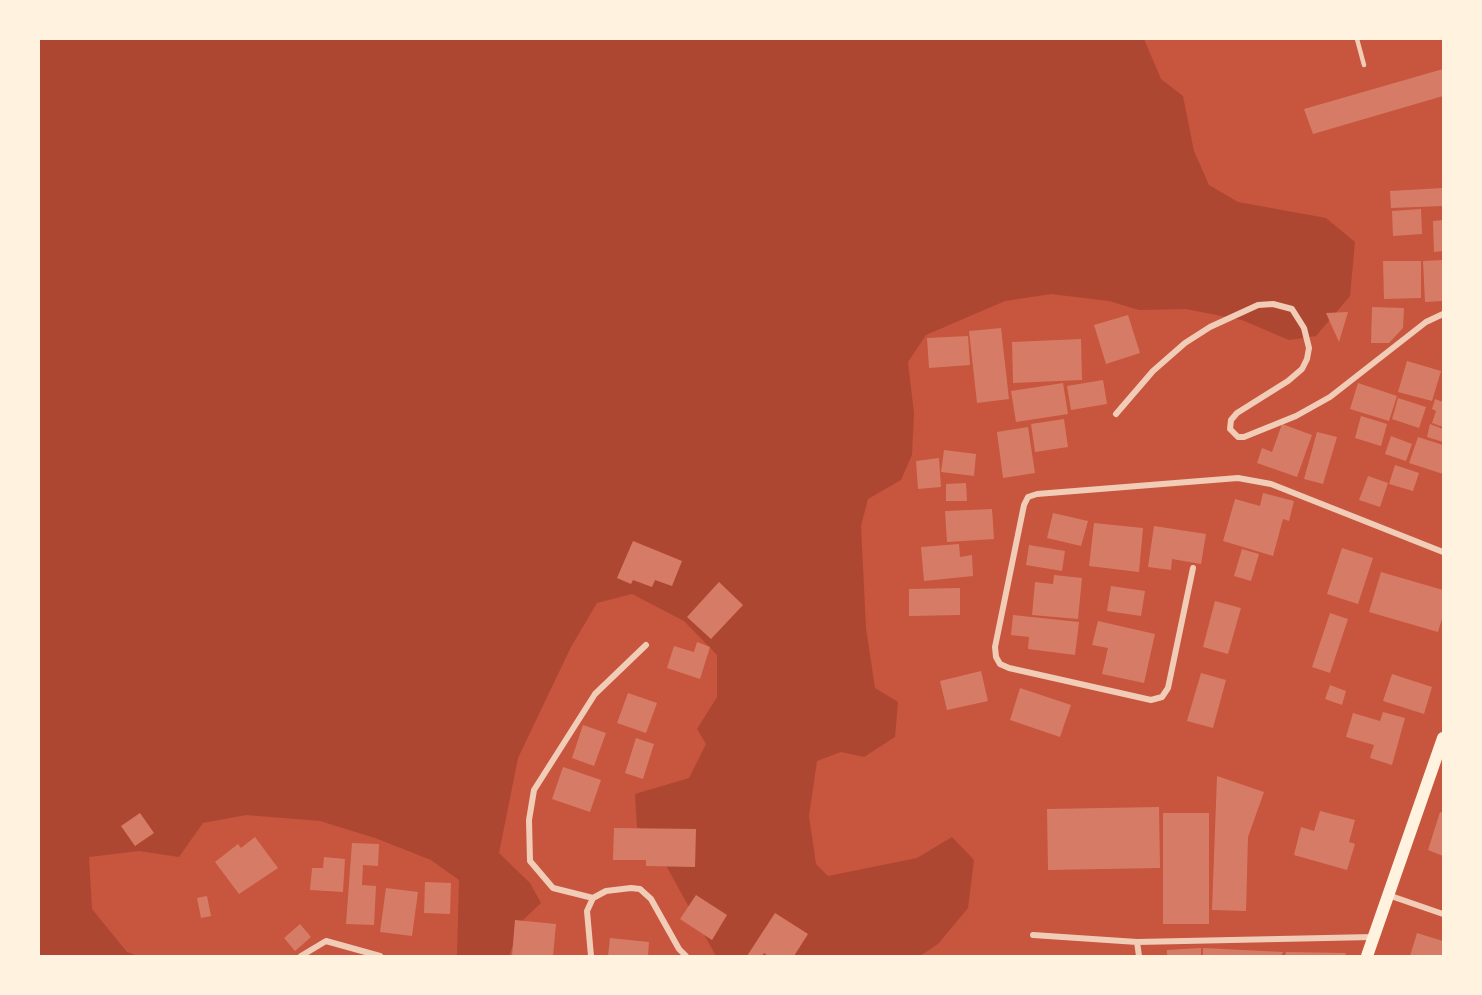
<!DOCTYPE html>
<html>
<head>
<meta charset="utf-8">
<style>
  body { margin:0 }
  #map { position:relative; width:1482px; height:995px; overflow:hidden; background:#c8553d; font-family:"DM Sans",sans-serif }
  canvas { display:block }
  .frame { position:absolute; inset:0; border:40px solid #fff3e0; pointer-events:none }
</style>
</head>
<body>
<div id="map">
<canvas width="1482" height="995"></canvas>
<div class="frame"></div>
</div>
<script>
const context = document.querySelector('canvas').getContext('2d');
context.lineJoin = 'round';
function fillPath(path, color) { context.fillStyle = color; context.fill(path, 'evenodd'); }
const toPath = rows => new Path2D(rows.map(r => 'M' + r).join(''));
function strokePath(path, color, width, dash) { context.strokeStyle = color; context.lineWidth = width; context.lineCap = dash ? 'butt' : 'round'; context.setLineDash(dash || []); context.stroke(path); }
fillPath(toPath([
  [39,39,1144,39,1161,79,1183,96,1194,151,1209,185,1238,202,1326,218,1355,242,1350,296,1316,336,1289,340,1242,320,1186,309,1139,310,1109,301,1051,294,1005,301,926,335,908,362,914,413,912,455,901,480,868,499,861,526,866,628,875,688,898,702,895,737,864,757,841,752,817,761,809,816,816,864,828,876,917,858,952,837,974,860,968,908,938,944,920,956,716,956,658,851,637,827,635,794,689,778,706,744,697,729,717,697,717,655,684,621,632,594,597,603,571,647,518,758,499,853,530,883,541,903,522,921,509,956,457,956,459,880,431,860,375,838,320,821,246,815,203,823,179,857,139,851,89,857,92,909,127,952,138,956,39,956]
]), '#ae4732');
fillPath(toPath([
  [1443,69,1443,96,1313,134,1304,109],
  [1443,188,1443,206,1391,208,1390,191],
  [1421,209,1422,234,1393,236,1392,211],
  [1443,220,1443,251,1434,252,1433,221],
  [1443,260,1443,301,1425,302,1423,261],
  [1383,261,1421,261,1421,298,1384,299],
  [1372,307,1404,308,1403,328,1389,343,1371,343],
  [1348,312,1339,342,1326,313],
  [1128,315,1140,353,1106,364,1094,325],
  [1001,328,1009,399,977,403,969,331],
  [968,336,970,365,929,368,927,338],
  [1081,339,1082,380,1013,383,1012,342],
  [1407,361,1441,371,1432,401,1398,392],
  [1103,380,1107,404,1071,410,1067,386],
  [1063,383,1068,414,1016,422,1011,391],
  [1358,383,1397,396,1389,421,1350,409],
  [1398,398,1426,407,1419,428,1392,419],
  [1435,399,1443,402,1443,427,1432,423,1436,411,1432,409],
  [1361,416,1387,424,1381,446,1355,438],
  [1064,419,1068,447,1035,452,1031,424],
  [1282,424,1312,435,1297,477,1257,463,1262,448,1272,452],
  [1430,424,1443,429,1443,442,1427,437],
  [1028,427,1035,473,1003,478,997,432],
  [1317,432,1337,437,1323,484,1304,479],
  [1391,436,1412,444,1406,461,1385,454],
  [1418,437,1443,445,1443,474,1409,463],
  [944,450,976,454,974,476,941,472],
  [939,458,941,487,918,489,916,461],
  [1395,465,1419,473,1413,491,1389,484],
  [1368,476,1388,483,1380,507,1359,500],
  [966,483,967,501,946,501,946,484],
  [1263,493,1294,501,1289,521,1283,519,1273,556,1223,541,1235,499,1260,506],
  [992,509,994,539,947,542,945,511],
  [1053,513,1088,521,1081,546,1047,538],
  [1094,523,1143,528,1139,572,1089,566],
  [1154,526,1206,534,1201,564,1172,559,1171,570,1148,567],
  [633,541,682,561,672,586,655,580,652,587,633,580,631,584,617,578],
  [959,544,960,557,972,555,973,576,924,581,921,547],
  [1029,545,1065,551,1062,571,1026,565],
  [1342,548,1373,558,1358,604,1327,594],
  [1242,549,1259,554,1251,581,1234,576],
  [1381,572,1443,590,1443,615,1438,632,1369,612],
  [1054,575,1082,578,1078,619,1032,615,1035,582,1053,584],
  [719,582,743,605,711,639,687,617],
  [1111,586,1145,591,1141,616,1107,611],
  [960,588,960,615,909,616,909,589],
  [1215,601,1241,608,1228,654,1203,647],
  [1330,613,1348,619,1330,673,1312,667],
  [1013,615,1079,622,1075,655,1028,649,1029,637,1011,635],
  [1098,621,1155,634,1144,683,1102,674,1108,648,1092,645],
  [697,642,710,647,700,679,667,668,674,646,694,652],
  [981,671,988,701,947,710,940,681],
  [1201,673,1226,680,1213,728,1187,721],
  [1392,674,1432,687,1424,714,1383,701],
  [1330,685,1346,691,1342,705,1325,699],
  [1020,688,1071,705,1060,737,1010,720],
  [628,693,657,703,646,733,617,723],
  [1383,712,1405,718,1392,765,1370,758,1374,745,1346,737,1353,713,1380,721],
  [583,725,606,733,594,766,572,758],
  [636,738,654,744,643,779,625,773],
  [563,767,601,780,590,812,552,799],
  [1217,776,1264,792,1248,837,1246,911,1212,910],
  [1159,807,1160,868,1048,870,1047,809],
  [1320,811,1355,820,1349,842,1355,844,1347,870,1294,855,1301,827,1314,831],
  [1440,812,1443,813,1443,856,1428,850],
  [140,813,154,833,135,846,121,826],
  [1163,813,1209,813,1209,924,1163,924],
  [614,828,696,829,695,867,646,866,646,860,613,860],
  [255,837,278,868,239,894,215,862,238,844,241,848],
  [352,843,379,844,378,866,363,865,362,885,376,886,374,925,346,924],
  [324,857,345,859,343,892,310,890,312,868,323,868],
  [425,882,451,883,450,914,424,913],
  [386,888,418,892,412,936,380,932],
  [696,895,727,915,712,940,680,919],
  [207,896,211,916,201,918,197,898],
  [775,913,808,934,794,956,768,956,764,953,762,956,747,956],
  [515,920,556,924,553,956,512,956],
  [300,924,311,937,295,951,284,938],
  [1417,933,1443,941,1443,956,1410,956],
  [610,938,649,942,648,956,608,956],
  [1201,948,1201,956,1167,956,1167,950],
  [1203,948,1283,952,1281,956,1203,956],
  [1286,952,1346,953,1345,956,1285,956]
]), '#d67c66');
strokePath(toPath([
  [1357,39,1364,65]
]), '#f1ccb7', 4.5);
strokePath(toPath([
  [1116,414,1153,371,1185,343,1210,327,1258,305,1273,304,1292,309,1304,328,1309,348,1307,359,1302,369,1288,381,1237,413,1231,420,1230,429,1238,437,1244,437,1296,416,1330,397,1426,322,1443,314],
  [1193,568,1168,688,1162,697,1151,700,1009,668,1000,664,996,657,995,647,1024,505,1028,497,1037,494,1238,478,1271,484,1443,552],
  [1388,895,1443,914],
  [593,898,553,888,530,861,529,820,534,790,595,694,646,645],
  [1033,935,1137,942,1373,937],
  [1137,942,1139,956],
  [301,956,326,941,380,956],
  [591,956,587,911,593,898,606,891,631,888,640,889,651,899,679,949,686,956]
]), '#f1ccb7', 6);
strokePath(toPath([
  [1367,956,1443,738]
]), '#fff3e0', 12);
</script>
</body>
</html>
